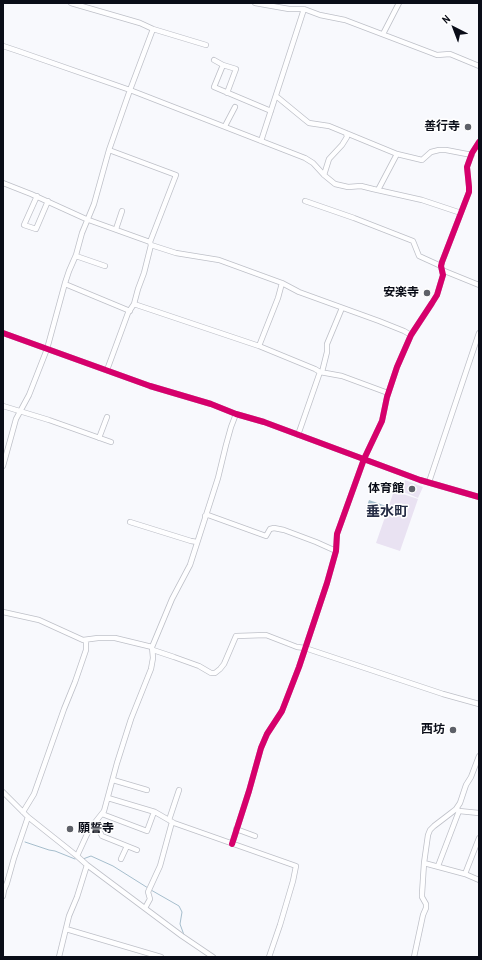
<!DOCTYPE html>
<html>
<head>
<meta charset="utf-8">
<style>
  body { margin:0 }
  #map { position:relative; width:482px; height:960px; overflow:hidden; background:#f8f9fd; font-family:"Archivo Narrow",sans-serif }
  canvas { display:block }
  .frame { position:absolute; inset:0; border:4px solid #0a0d18; pointer-events:none }
  .north { position:absolute; left:434px; top:8px; width:40px; height:40px; -webkit-text-stroke:3px #fff; paint-order:stroke; rotate:318deg; font-size:11px; font-weight:700; line-height:16px; text-align:center; color:#0a0d18 }
  .north::after { content:''; display:block; margin:auto; width:14px; height:18px; background:#0a0d18; clip-path:polygon(50% 0,100% 100%,50% 72%,0 100%) }
</style>
</head>
<body>
<div id="map">
<canvas width="482" height="960"></canvas>
<div class="frame"></div>
<div class="north">N</div>
</div>
<script>
const context = document.querySelector('canvas').getContext('2d');
context.lineJoin = 'round';
function fillPath(path, color) { context.fillStyle = color; context.fill(path, 'evenodd'); }
const toPath = rows => new Path2D(rows.map(r => 'M' + r).join(''));
function strokePath(path, color, width, dash) { context.strokeStyle = color; context.lineWidth = width; context.lineCap = dash ? 'butt' : 'round'; context.setLineDash(dash || []); context.stroke(path); }
function drawText(font, color, halo, rows, align = 'center') {
  context.font = font + ' "Archivo Narrow","Noto Sans JP",sans-serif'; context.lineWidth = 3; context.setLineDash([]); context.textBaseline = 'middle'; context.strokeStyle = halo; context.fillStyle = color; for (const [text, x, y, turn = 0] of rows) {
    context.save(); context.translate(x, y); context.rotate((+turn || 0) * Math.PI / 180); context.textAlign = isNaN(turn) ? turn : align; if (halo) context.strokeText(text, 0, 0); context.fillText(text, 0, 0); context.restore();
  }
}
fillPath(toPath([
  [405,480,423,487,418,498,401,491],
  [394,491,418,499,400,551,376,543]
]), '#e9e2f2');
fillPath(toPath([
  [369,500,386,506,383,516,366,509]
]), '#a5bdcc');
strokePath(toPath([
  [25,842,49,850,55,851,75,859],
  [83,859,91,856,113,866,148,888],
  [151,890,179,906,182,912,180,924,184,935]
]), '#a5bdcc', 1);
const street = toPath([
  [71,3,140,23,153,29,206,45],
  [255,3,289,9,304,9,320,15,345,20,437,55,450,54,479,66],
  [383,34,399,3],
  [3,46,18,51,130,90,305,158,313,163,324,175,335,184,348,187,361,186,373,189,422,200,461,213],
  [214,60,223,65],
  [227,93,236,69,223,65,214,87,271,111],
  [276,96,304,119,309,123,329,126,397,154,422,160,431,152,439,150,446,150,472,155],
  [225,126,235,107],
  [261,141,304,9],
  [324,175,329,159,342,145,347,137,346,133],
  [3,183,31,194,86,219,150,242],
  [378,190,397,154],
  [37,196,24,225,36,229,48,201],
  [305,201,354,218,413,241,419,256,441,266],
  [116,229,122,211],
  [151,245,176,253,219,260,282,283,299,292,379,321,404,331,411,335],
  [76,256,105,266],
  [442,270,479,285],
  [65,284,130,311],
  [134,304,259,346,315,369,320,372,342,376,388,393],
  [3,333,150,386,211,404,236,414,264,422,420,480,479,497],
  [259,346,278,298,282,283],
  [107,370,128,313,134,304,138,289,144,273,151,245,150,242,176,175,109,150],
  [322,372,327,352,327,344,342,308],
  [3,406,49,420,111,442],
  [298,435,320,372],
  [99,438,107,417],
  [3,466,16,419,29,395,47,349,65,283,69,271,76,255,82,233,94,204,109,150,130,90,153,29],
  [429,482,479,333],
  [205,516,208,515,266,536,270,529,274,528,284,530,316,542,336,551],
  [130,522,191,541,197,542],
  [3,612,39,620,83,640,98,638,115,638,152,647],
  [153,650,174,657,199,666,211,673,215,673,220,669,224,664,236,636,266,635,297,647,305,648,443,694,479,704],
  [113,780,147,790],
  [3,792,28,817,77,856,87,865,182,936,213,957],
  [108,798,155,812,174,823,296,866,293,881,280,925,269,957],
  [458,810,459,811,479,813],
  [23,812,34,794,64,709,75,682,86,650,86,640],
  [102,814,147,831,154,812],
  [169,820,179,790],
  [92,826,99,830,102,836,137,850],
  [236,829,255,836],
  [232,844,249,791,261,748,267,734,282,711,299,667,327,583,336,551,337,534,364,459,382,421,387,397,397,367,411,335,432,303,437,295,443,275,441,266,442,262,469,192,469,187,467,167,472,153,479,142],
  [77,856,89,830,104,811,117,763,131,719,151,669,153,658,152,647,172,599,190,565,218,478,226,445,231,427,236,414],
  [121,859,127,846],
  [424,863,465,874,479,880],
  [438,866,459,811],
  [465,874,479,838],
  [3,896,4,890,7,883,14,858,28,817],
  [145,908,150,899,148,892,160,866,172,822],
  [66,929,161,957],
  [59,957,69,916,77,897,87,865],
  [414,957,423,915,426,908,426,904,422,897,422,894,424,863,428,835,430,830,434,826,451,813,456,809,460,803,466,785,471,777,479,756]
]);
strokePath(street, '#bec0c8', 6);
strokePath(street, '#fefeff', 4.5);
strokePath(toPath([
  [3,333,150,386,211,404,236,414,264,422,420,480,479,497],
  [232,844,249,791,261,748,267,734,282,711,299,667,327,583,336,551,337,534,364,459,382,421,387,397,397,367,411,335,432,303,437,295,443,275,441,266,442,262,469,192,469,187,467,167,472,153,479,142]
]), '#d6006c', 6);
for (const [x, y, r, color] of [
  [468,127,4,"#5d6068"],
  [427,293,4,"#5d6068"],
  [412,489,4,"#5d6068"],
  [453,730,4,"#5d6068"],
  [70,829,4,"#5d6068"]
]) { const dot = new Path2D(); dot.arc(x, y, r, 0, 2 * Math.PI); context.fillStyle = color; context.fill(dot); strokePath(dot, '#fff', 1.5); }
drawText('bold 12px', '#0a0d18', '#fff', [
  ["善行寺",460,127],
  ["安楽寺",419,293],
  ["体育館",404,489],
  ["西坊",445,730],
  ["願誓寺",78,829,"left"]
], 'right');
drawText('bold 14px', '#252c45', '#fff', [
  ["垂水町",387,512]
]);
</script>
</body>
</html>
